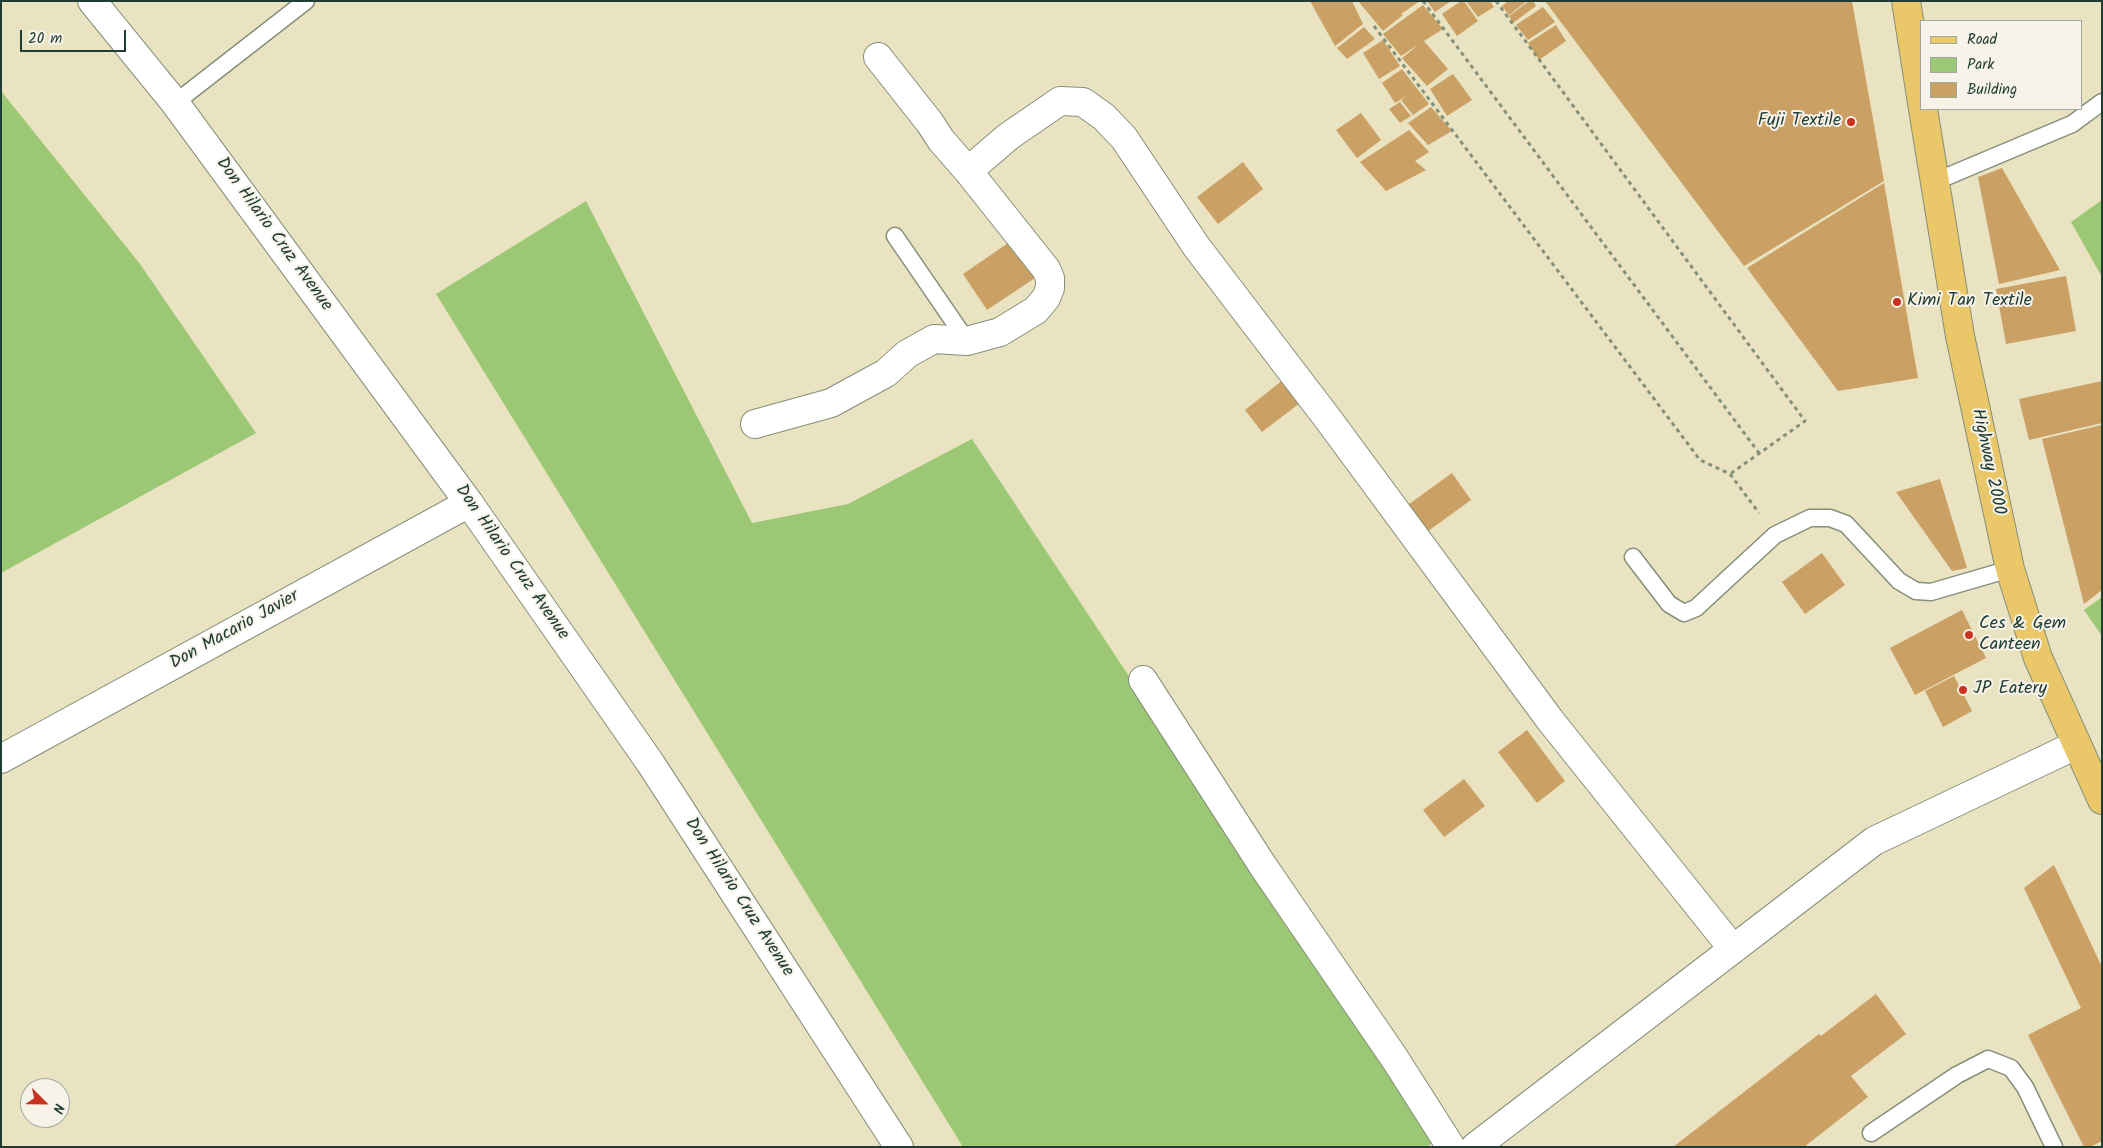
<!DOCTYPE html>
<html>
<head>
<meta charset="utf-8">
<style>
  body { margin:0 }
  #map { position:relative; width:2103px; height:1148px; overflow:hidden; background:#eae3c1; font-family:Kalam,sans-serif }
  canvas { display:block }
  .frame { position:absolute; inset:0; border:2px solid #1f3d34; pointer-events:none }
  .legend { position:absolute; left:1920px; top:20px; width:162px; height:90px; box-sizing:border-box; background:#f7f3e8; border:1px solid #a1aaa0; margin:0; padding:6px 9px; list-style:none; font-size:15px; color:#1f3d34 }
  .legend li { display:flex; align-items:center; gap:10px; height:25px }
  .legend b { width:25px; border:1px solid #a1aaa0 }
  .north { position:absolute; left:20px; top:1078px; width:50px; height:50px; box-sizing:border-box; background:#f7f3e8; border:1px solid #a1aaa0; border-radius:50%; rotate:113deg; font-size:14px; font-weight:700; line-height:20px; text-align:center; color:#1f3d34 }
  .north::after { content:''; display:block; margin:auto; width:18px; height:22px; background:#c8321e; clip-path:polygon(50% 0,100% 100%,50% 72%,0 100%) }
  .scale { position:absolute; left:20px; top:30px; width:106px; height:22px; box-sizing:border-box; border:2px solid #1f3d34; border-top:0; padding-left:6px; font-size:15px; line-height:18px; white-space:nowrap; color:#1f3d34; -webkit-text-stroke:4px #f7f3e8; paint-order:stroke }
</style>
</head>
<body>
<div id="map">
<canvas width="2103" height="1148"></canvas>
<div class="frame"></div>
<ul class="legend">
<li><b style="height:6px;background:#eac769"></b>Road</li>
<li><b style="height:14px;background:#9cc876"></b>Park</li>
<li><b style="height:14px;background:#caa065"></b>Building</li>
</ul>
<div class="north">N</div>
<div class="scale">20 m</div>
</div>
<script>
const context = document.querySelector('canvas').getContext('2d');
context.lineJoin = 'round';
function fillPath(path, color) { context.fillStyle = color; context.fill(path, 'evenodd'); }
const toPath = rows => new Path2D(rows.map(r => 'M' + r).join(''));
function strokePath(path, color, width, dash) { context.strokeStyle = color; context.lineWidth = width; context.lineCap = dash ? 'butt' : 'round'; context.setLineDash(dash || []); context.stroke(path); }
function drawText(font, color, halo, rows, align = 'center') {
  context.font = font + ' Kalam,sans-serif'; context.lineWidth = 4; context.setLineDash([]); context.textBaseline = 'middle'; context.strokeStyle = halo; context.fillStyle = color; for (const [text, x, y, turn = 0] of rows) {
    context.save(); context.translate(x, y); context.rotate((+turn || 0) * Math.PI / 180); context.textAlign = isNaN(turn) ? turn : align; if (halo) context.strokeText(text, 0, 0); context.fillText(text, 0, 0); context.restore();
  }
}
fillPath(toPath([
  [1,91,140,264,256,433,1,573],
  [2102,200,2102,277,2071,222],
  [586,201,752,523,848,504,972,439,1436,1140,1427,1147,963,1147,436,294],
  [2102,597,2102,636,2084,610]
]), '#9cc876');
fillPath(toPath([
  [1310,1,1352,1,1363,24,1335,46],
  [1358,1,1420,1,1401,14,1403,15,1383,31],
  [1427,1,1451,1,1435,12],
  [1461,1,1464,1,1478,21,1457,36,1442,14],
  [1466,1,1490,1,1494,7,1478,17],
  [1508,1,1527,1,1509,15,1502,6],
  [1529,1,1533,1,1536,6,1513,23,1509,16],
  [1545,1,1852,1,1884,181,1744,266],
  [1423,5,1443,29,1424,41,1448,69,1427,86,1402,58,1419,44,1401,56,1383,34],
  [1543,7,1555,22,1528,40,1516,25],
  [1556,25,1566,41,1539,60,1528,43],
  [1364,27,1375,39,1347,59,1337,48],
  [1383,40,1400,66,1379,79,1363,53],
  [1402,69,1429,104,1413,115,1401,100,1413,92,1395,103,1382,83],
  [1453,74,1472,100,1447,116,1430,89],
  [1400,102,1411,116,1400,123,1389,109],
  [1431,107,1452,131,1428,145,1408,123],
  [1361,113,1381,140,1357,158,1336,130],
  [1409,130,1429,152,1415,161,1426,170,1386,191,1360,162],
  [1243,162,1263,189,1218,224,1197,197],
  [2002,168,2060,270,1999,284,1978,177],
  [1884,183,1918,378,1838,391,1747,268],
  [1011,241,1035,278,987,310,963,274],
  [2066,276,2076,331,2006,344,1996,289],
  [1283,380,1300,403,1262,432,1245,410],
  [2102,381,2102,423,2029,440,2019,399],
  [2102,425,2102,590,2084,604,2042,439],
  [1452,473,1471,500,1424,534,1405,507],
  [1940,479,1967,568,1952,571,1896,492],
  [1822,553,1845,585,1805,614,1782,582],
  [1962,610,1986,658,1915,695,1890,648],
  [1954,676,1972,711,1943,727,1925,691],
  [1527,730,1565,781,1537,803,1498,752],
  [1464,779,1485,806,1444,837,1423,810],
  [2054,865,2102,967,2102,1141,2090,1147,2084,1147,2028,1035,2081,1008,2024,888],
  [1876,994,1906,1034,1851,1076,1868,1097,1804,1147,1673,1147,1819,1034,1821,1036]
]), '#caa065');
const service = toPath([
  [175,103,306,1],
  [1934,182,2072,124,2102,102],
  [895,236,967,341],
  [1633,557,1669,604,1684,613,1696,608,1775,535,1810,518,1830,518,1846,524,1899,581,1916,591,1931,592,2010,569],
  [1871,1133,1957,1075,1988,1059,2011,1068,2025,1087,2054,1147]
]);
const minor = toPath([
  [878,57,930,123,941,140,968,171,1009,136,1060,101,1083,102,1104,117,1124,138,1196,246,1328,419,1550,720,1733,949],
  [755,424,831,403,886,373,907,354,934,339,967,341,1000,332,1036,310,1046,298,1050,288,1050,278,1046,269,968,171],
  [1143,680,1263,866,1395,1059,1451,1147],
  [1,759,469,503]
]);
const tertiary = toPath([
  [92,1,175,103,469,503,651,764,899,1147],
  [1475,1147,1874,841,2076,745]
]);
const primary = toPath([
  [1906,1,1922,103],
  [1923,109,1960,336,2010,569,2038,658,2102,800]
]);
strokePath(service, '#84907a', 19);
strokePath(minor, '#84907a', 30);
strokePath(tertiary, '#84907a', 30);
strokePath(primary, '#84907a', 30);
strokePath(toPath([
  [1423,1,1759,453],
  [1496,1,1805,421,1730,474],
  [1374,26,1700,460,1730,474,1759,513]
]), '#84907a', 3, [4, 4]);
strokePath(service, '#fff', 16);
strokePath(minor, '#fff', 28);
strokePath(tertiary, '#fff', 28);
strokePath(primary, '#eac769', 28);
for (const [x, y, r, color] of [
  [1851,122,5,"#c8321e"],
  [1897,302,5,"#c8321e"],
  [1969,635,5,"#c8321e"],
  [1963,690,5,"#c8321e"]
]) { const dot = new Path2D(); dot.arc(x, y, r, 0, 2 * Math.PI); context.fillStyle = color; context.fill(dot); strokePath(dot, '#f7f3e8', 2); }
drawText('18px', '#1f3d34', '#f7f3e8', [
  ["Fuji Textile",1841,122,"right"],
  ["Kimi Tan Textile",1907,302],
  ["Ces & Gem",1979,625],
  ["Canteen",1979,646],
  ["JP Eatery",1973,690]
], 'left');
drawText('18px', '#1f3d34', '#f7f3e8', [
  ["Don Hilario Cruz Avenue",273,235,54],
  ["Highway 2000",1987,462,78],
  ["Don Hilario Cruz Avenue",511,563,55],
  ["Don Macario Javier",235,631,-29],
  ["Don Hilario Cruz Avenue",738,898,57]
]);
</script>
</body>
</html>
